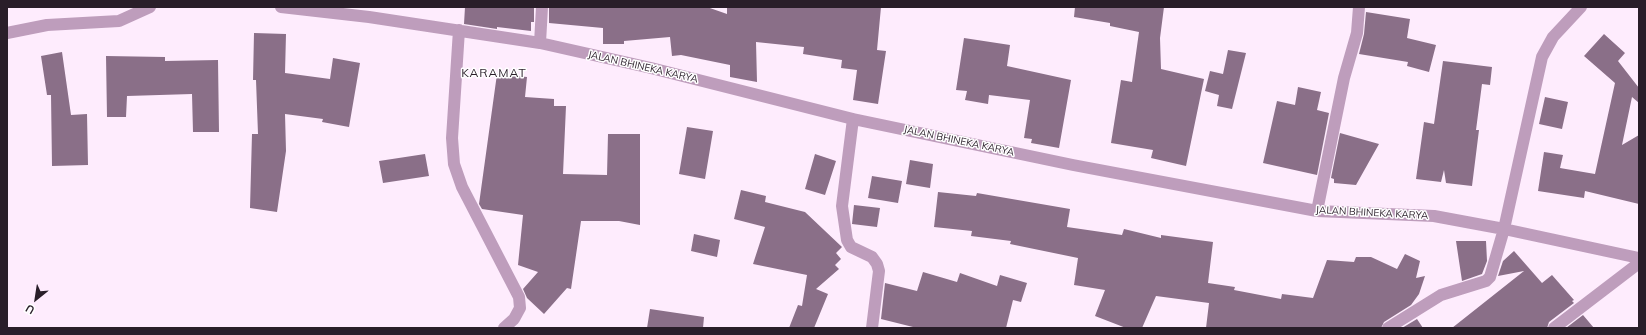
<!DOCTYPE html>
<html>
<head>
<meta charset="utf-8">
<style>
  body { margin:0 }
  #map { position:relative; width:1646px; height:335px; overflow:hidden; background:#feecfd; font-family:Mulish,sans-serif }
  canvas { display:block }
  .frame { position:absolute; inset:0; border:8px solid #291e29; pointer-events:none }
  .north { position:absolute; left:16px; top:279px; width:40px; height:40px; -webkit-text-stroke:3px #fff; paint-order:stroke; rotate:210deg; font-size:11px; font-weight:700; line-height:16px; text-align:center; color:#291e29 }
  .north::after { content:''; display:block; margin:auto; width:14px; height:18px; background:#291e29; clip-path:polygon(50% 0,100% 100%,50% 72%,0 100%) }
</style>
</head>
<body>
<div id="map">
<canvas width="1646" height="335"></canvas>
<div class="frame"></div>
<div class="north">U</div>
</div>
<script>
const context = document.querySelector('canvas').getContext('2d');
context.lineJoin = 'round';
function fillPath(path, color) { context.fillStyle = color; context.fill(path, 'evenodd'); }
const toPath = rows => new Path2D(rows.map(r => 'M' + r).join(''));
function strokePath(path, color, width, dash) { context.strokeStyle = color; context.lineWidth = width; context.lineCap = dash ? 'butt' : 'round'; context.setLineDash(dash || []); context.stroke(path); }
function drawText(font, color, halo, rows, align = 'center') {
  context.font = font + ' Mulish,sans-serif'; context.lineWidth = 3; context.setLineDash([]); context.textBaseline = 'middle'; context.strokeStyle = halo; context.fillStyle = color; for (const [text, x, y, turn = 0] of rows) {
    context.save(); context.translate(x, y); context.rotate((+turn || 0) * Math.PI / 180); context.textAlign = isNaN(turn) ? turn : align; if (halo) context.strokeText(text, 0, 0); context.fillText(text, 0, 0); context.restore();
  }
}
fillPath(toPath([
  [465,7,534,7,534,22,531,22,531,31,497,27,497,29,464,24],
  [549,7,707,7,727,14,727,7,881,7,877,50,886,51,878,104,853,100,857,70,841,68,842,60,803,54,804,47,756,42,757,82,730,77,730,65,681,55,672,56,670,37,624,41,624,44,603,44,603,28,549,23],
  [1075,7,1164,7,1160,38,1161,69,1204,79,1186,166,1151,158,1153,150,1111,143,1121,80,1132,82,1139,32,1110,26,1110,23,1074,17],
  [1366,12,1410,19,1407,38,1436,45,1429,72,1407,66,1408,62,1359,54,1364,34],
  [254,33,286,34,285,73,330,79,333,58,360,63,349,127,322,122,323,119,285,114,286,151,277,212,250,208,252,134,258,134,256,80,253,80],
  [1604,34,1625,53,1618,61,1639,88,1639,103,1632,97,1622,145,1639,135,1639,204,1585,191,1584,198,1538,191,1544,152,1563,155,1560,168,1595,174,1615,83,1584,56],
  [964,38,1010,45,1007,66,1071,80,1059,148,1031,143,1032,139,1024,138,1030,100,989,95,988,104,965,100,967,91,956,90],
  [1228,50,1246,53,1232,109,1217,106,1219,95,1205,91,1210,71,1223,74],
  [62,52,71,115,87,114,88,165,52,166,51,95,47,95,41,56],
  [106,56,165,57,165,61,218,60,219,132,193,132,192,94,127,96,126,117,107,117],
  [1443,61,1492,67,1490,85,1482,84,1476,130,1479,130,1472,186,1446,183,1444,170,1441,182,1416,179,1424,122,1434,124],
  [497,74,527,77,525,97,554,99,554,106,566,106,563,174,607,175,608,134,640,134,640,225,619,221,581,221,571,289,567,288,544,314,527,298,523,289,538,272,518,265,523,215,482,209,479,204],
  [1298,87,1321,92,1317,110,1329,113,1317,175,1263,163,1277,101,1295,105],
  [1545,97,1568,102,1562,129,1539,124],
  [687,127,713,131,705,179,679,174],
  [1340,133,1379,144,1356,185,1334,183,1334,179,1331,178],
  [425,154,429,176,383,183,379,161],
  [815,154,836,161,825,195,805,189],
  [910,160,933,164,930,188,906,184],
  [872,176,902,181,898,203,868,198],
  [741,190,766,196,765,202,805,212,842,247,836,253,841,259,835,265,839,269,816,289,828,294,814,328,789,328,798,305,802,306,807,275,753,264,765,227,734,219],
  [938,192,976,196,977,193,1070,209,1067,227,1122,235,1124,229,1161,238,1161,235,1213,242,1208,283,1235,287,1234,290,1281,299,1282,294,1313,298,1327,260,1354,262,1356,257,1371,257,1397,269,1405,254,1420,261,1416,278,1425,276,1419,294,1411,305,1384,322,1381,328,1206,328,1209,303,1156,296,1142,328,1126,328,1095,316,1105,290,1074,285,1078,258,1010,244,1011,241,971,236,972,231,934,227],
  [854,205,880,208,877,227,852,224],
  [694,234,720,240,717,257,691,251],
  [1456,241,1486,241,1487,261,1482,274,1462,281],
  [1514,251,1542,283,1552,275,1574,300,1572,301,1574,303,1549,322,1547,328,1452,328,1524,271,1498,276,1503,261],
  [923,272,957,282,960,273,997,286,1000,275,1027,283,1021,302,1013,300,1006,328,917,328,881,319,885,283,917,291],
  [650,309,704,317,703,328,647,328],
  [1583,315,1594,328,1566,328],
  [1417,319,1423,328,1402,328]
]), '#8a6f88');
strokePath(toPath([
  [281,7,369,17,540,43,651,68,853,119,1073,165,1317,211,1434,216,1504,229,1639,258],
  [459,30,452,138,454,164,462,187,519,297,520,308,514,319,504,328],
  [7,33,47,25,119,21,150,7],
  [540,43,542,7],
  [853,119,842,206,847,240,851,247,872,257,877,264,879,271,872,328],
  [1317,211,1344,78,1357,33,1359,7],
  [1388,328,1441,295,1486,281,1490,277,1504,229,1542,57,1553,37,1581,7],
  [1554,328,1639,263]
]), '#be9dbc', 12);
drawText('10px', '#291e29', '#fff', [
  ["JALAN BHINEKA KARYA",643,67,13],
  ["JALAN BHINEKA KARYA",959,141,12],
  ["JALAN BHINEKA KARYA",1372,213,3]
]);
context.letterSpacing = '1px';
drawText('12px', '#291e29', '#fff', [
  ["KARAMAT",494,73]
]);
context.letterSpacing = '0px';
</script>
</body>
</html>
